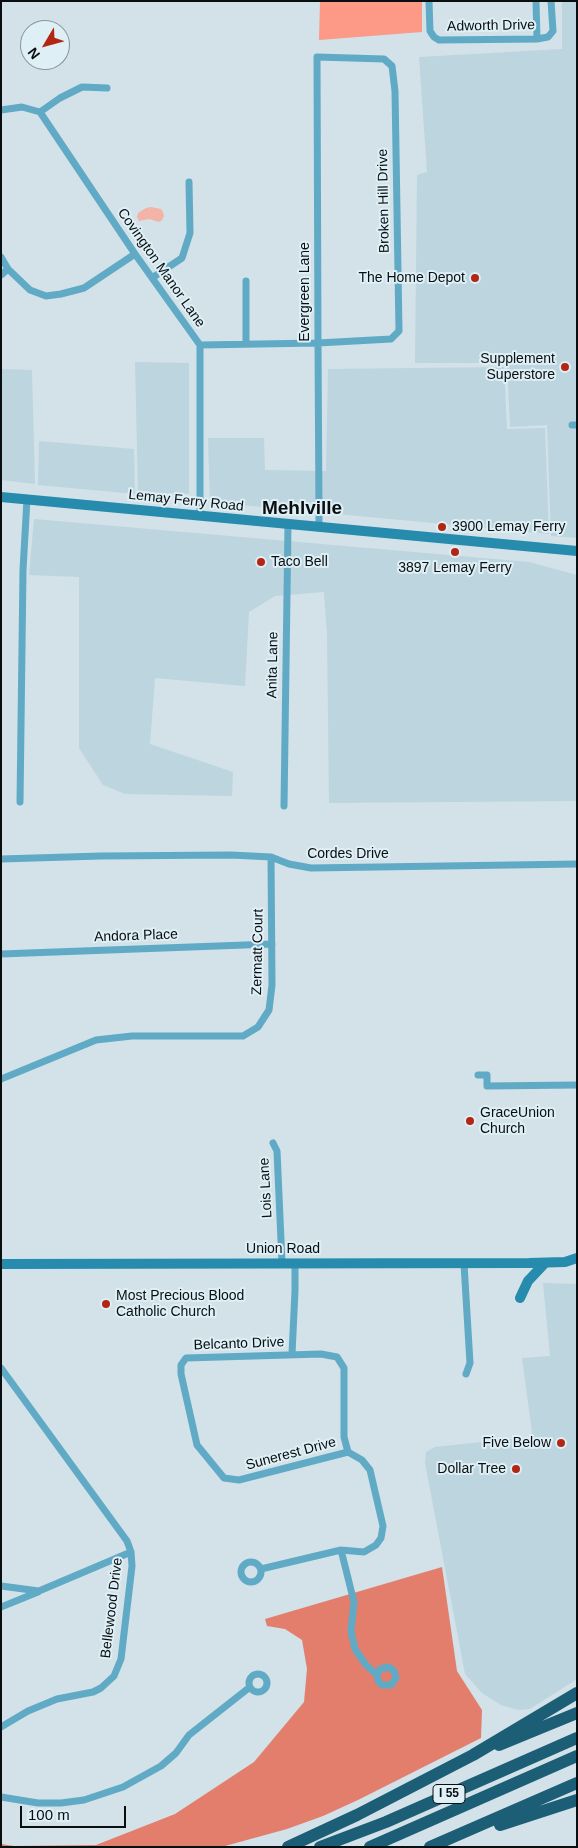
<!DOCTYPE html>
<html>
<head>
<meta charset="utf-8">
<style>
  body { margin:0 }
  #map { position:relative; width:578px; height:1848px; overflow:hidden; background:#d2e2e8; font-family:Arial,sans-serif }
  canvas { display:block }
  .frame { position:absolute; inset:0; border:2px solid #090e10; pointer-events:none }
  .north { position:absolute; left:20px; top:20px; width:50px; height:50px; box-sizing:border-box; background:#dfeff6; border:1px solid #89959a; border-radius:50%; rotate:233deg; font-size:14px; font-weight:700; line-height:20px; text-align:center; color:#090e10 }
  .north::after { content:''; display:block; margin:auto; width:18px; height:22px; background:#b42614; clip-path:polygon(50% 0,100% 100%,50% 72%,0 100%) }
  .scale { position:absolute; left:20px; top:1806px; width:106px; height:22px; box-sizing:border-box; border:2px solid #090e10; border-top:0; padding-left:6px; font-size:15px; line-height:18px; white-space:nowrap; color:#090e10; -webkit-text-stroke:4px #dfeff6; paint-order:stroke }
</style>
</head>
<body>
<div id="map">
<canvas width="578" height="1848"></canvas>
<div class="frame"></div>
<div class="north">N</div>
<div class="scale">100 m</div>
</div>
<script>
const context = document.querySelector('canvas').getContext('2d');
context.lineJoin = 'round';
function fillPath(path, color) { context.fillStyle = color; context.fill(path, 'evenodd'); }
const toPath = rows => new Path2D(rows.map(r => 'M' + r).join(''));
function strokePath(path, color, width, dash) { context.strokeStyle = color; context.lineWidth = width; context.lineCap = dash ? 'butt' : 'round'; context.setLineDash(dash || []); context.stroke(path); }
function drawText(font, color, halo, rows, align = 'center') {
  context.font = font + ' Arial,sans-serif'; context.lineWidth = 4; context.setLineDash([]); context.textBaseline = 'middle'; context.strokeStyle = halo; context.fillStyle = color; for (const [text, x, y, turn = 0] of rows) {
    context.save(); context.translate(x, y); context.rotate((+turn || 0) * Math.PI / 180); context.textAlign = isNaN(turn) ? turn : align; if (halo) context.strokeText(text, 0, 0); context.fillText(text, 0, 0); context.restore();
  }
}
fillPath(toPath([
  [562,1,577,1,577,538,551,536,547,425,510,427,507,363,415,363,417,175,427,172,419,57,562,49],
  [135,362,189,363,189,494,138,492],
  [504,367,507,429,545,428,549,534,210,502,208,438,264,438,265,470,326,471,328,369],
  [1,369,32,370,35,484,1,480],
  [39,441,134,449,135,494,38,485],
  [34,519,529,562,577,575,577,801,329,803,327,635,324,592,275,596,249,612,245,686,155,678,150,744,233,772,232,796,125,794,103,785,79,748,79,577,29,575],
  [543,1283,577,1284,577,1679,530,1709,518,1710,501,1705,482,1693,465,1674,425,1463,426,1452,435,1447,530,1437,532,1432,522,1358,550,1356]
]), '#bdd5df');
fillPath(toPath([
  [320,1,422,1,422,32,319,40]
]), '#fc9987');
fillPath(toPath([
  [442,1567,457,1671,482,1710,481,1738,358,1800,323,1816,287,1829,225,1846,1,1847,1,1844,14,1846,96,1845,175,1814,254,1762,304,1702,307,1669,302,1640,285,1629,267,1626,265,1619]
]), '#e37e6d');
fillPath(toPath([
  [151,207,161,209,163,212,164,216,162,220,159,222,149,219,139,221,137,217,138,213,146,208]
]), '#f3b3a7');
strokePath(toPath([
  [429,1,430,31,434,37,439,40,537,39,548,37,553,31,551,1],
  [536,1,537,39],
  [1,110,22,107,40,112],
  [40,112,135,254,200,345,200,516],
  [40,112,60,98,82,87,107,88],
  [1,257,8,269,30,290,46,296,61,294,84,288,135,254],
  [1,275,8,269],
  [152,278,182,258,190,233,189,182],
  [246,281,246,344],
  [200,345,318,343,391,339,399,331,395,91,392,66,384,59,317,57,318,343,319,515,319,528],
  [572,425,577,425],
  [20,802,23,570,27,499],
  [284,806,288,524],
  [1,859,101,856,231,855,271,857,289,864,311,868,577,864],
  [1,954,272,944],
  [478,1075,487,1075,487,1086,577,1085],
  [1,1079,96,1040,132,1036,243,1036,258,1027,269,1010,272,985,271,857],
  [273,1143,277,1151,282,1263],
  [464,1264,470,1363,466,1374],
  [292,1354,295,1291,295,1264],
  [1,1368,127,1541,131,1552,132,1566,121,1659,114,1676,101,1688,93,1692,57,1699,28,1711,1,1727],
  [341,1550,354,1602,351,1631,355,1649,366,1665,377,1675,378,1681,382,1685,391,1685,396,1678,394,1671,389,1667,380,1669,377,1675],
  '241 1572a10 10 0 1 1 20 0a10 10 0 1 1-20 0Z',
  [261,1569,341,1550,364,1552,376,1545,381,1538,383,1526,370,1470,362,1460,348,1452,344,1437,344,1368,337,1357,321,1354,186,1358,181,1365,181,1374,197,1445,224,1478,239,1480,348,1452],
  [1,1586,39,1591,131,1552],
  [1,1607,38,1592],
  '249 1683a9 9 0 1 1 18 0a9 9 0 1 1-18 0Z',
  [1,1797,38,1803,61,1803,84,1800,123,1787,161,1766,176,1753,189,1735,250,1687]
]), '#60aac6', 7);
strokePath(toPath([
  [1,497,577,551],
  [1,1264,529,1263,565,1262,577,1258],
  [520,1298,528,1281,545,1263]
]), '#268bad', 10);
strokePath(toPath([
  [499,1745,577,1713],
  [500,1825,577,1800],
  [288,1847,357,1815,473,1755,577,1693],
  [320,1847,386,1822,577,1738],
  [370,1847,577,1756],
  [430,1847,577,1783]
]), '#1b5e76', 12);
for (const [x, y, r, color] of [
  [475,278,5,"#b42614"],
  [565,367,5,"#b42614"],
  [442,527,5,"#b42614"],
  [455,552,5,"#b42614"],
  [261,562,5,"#b42614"],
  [470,1121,5,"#b42614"],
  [106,1304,5,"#b42614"],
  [561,1443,5,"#b42614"],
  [516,1469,5,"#b42614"]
]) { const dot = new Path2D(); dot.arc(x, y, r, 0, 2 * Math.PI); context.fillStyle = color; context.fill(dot); strokePath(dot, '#dfeff6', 2); }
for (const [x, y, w] of [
  [449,1794,32]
]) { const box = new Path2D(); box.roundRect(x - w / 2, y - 9.5, w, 19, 4); context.fillStyle = '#dfeff6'; context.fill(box); strokePath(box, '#090e10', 1); }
drawText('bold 12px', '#090e10', null, [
  ["I 55",449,1794]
]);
drawText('14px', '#090e10', '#dfeff6', [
  ["Adworth Drive",491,26,-1],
  ["Broken Hill Drive",384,201,-91],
  ["Covington Manor Lane",161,268,55],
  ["Evergreen Lane",305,292,-90],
  ["Lemay Ferry Road",186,501,6],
  ["Anita Lane",273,665,-89],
  ["Cordes Drive",348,854],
  ["Andora Place",136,936,-2],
  ["Zermatt Court",258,952,-89],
  ["Lois Lane",266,1188,-93],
  ["Union Road",283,1249],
  ["Belcanto Drive",239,1344,-2],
  ["Sunerest Drive",291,1454,-15],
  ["Bellewood Drive",112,1608,-83]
]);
drawText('14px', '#090e10', '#dfeff6', [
  ["The Home Depot",465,278],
  ["Supplement",555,359],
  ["Superstore",555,375],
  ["3900 Lemay Ferry",452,527,"left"],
  ["Taco Bell",271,562,"left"],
  ["3897 Lemay Ferry",455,568,"center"],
  ["GraceUnion",480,1113,"left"],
  ["Church",480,1129,"left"],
  ["Most Precious Blood",116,1296,"left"],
  ["Catholic Church",116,1312,"left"],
  ["Five Below",551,1443],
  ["Dollar Tree",506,1469]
], 'right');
drawText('bold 19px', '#090e10', '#dfeff6', [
  ["Mehlville",302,509]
]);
</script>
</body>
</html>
